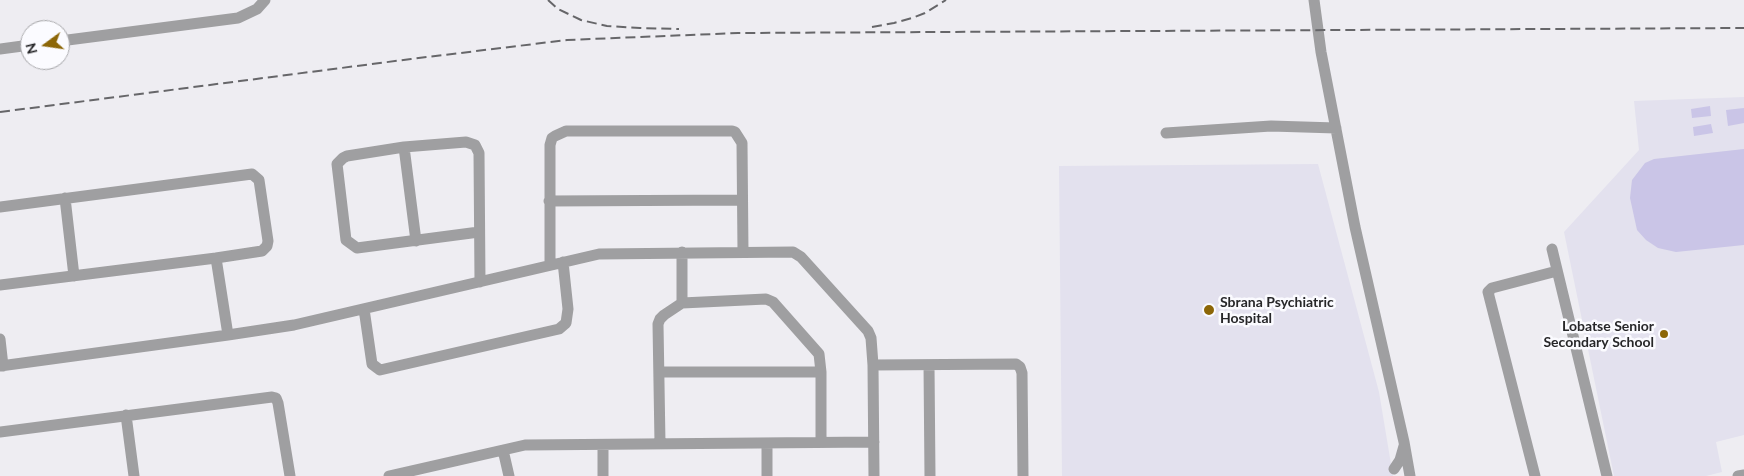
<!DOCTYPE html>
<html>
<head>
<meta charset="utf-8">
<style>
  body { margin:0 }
  #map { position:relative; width:1744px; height:476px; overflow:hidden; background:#eeedf2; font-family:Lato,sans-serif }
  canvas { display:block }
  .north { position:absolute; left:20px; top:20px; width:50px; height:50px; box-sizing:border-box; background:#fbfbff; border:1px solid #a6a6a9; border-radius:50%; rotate:256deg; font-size:14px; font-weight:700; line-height:20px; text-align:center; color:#272729 }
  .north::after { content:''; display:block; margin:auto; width:18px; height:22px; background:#8c6607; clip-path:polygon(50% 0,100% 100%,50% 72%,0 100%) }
</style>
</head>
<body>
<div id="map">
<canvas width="1744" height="476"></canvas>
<div class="north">N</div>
</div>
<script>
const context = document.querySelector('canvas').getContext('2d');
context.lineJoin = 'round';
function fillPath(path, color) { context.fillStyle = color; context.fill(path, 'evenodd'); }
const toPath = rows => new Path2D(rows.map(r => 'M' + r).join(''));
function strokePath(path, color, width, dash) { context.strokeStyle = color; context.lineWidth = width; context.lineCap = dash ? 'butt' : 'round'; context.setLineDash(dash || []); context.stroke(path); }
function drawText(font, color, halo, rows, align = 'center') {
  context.font = font + ' Lato,sans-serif'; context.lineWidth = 5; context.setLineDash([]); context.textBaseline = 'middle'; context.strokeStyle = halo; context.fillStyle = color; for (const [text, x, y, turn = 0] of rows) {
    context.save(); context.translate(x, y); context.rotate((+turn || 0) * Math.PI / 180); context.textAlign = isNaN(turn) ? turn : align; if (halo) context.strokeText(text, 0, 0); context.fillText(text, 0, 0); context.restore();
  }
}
fillPath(toPath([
  [1744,97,1744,435,1716,442,1722,472,1706,476,1614,476,1564,232,1639,150,1634,101],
  [1318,164,1379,392,1393,476,1062,476,1059,166]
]), '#e3e1ee');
fillPath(toPath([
  [1710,106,1711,116,1692,118,1691,109],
  [1744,108,1744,123,1728,126,1726,110],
  [1711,124,1713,133,1694,136,1693,127],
  [1744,149,1744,245,1676,252,1658,248,1646,240,1637,230,1630,198,1632,180,1645,163,1654,159]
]), '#cac5e7');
strokePath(toPath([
  [1314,0,1321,52,1355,227,1404,442,1410,476],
  [60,41,238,18,257,9,265,0],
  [0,49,30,45],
  [1166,133,1271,126,1336,128],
  [404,147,416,241],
  [65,198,74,276],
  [549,201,742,200],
  [0,207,252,174,259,180,268,241,267,246,262,251,216,258,0,285],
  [479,232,357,248,346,240,337,164,343,158,347,156,404,147,466,142,475,145,479,153,480,282],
  [1552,249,1607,476],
  [682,252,682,303],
  [216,258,228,335],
  [550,265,550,145,552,138,555,136,566,131,732,131,735,132,742,143,743,252],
  [364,309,372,364,380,370,559,329,566,323,568,309,563,262],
  [0,339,3,366],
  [873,365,1016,364,1020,367,1022,373,1023,476],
  [929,365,930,476],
  [0,366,228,335,294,325,599,254,793,252,801,257,868,331,871,338,873,365,874,476],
  [659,372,821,372],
  [126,415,134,476],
  [0,432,272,397,276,398,278,403,290,476],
  [660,443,658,324,660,319,664,315,682,303,766,299,773,302,819,354,821,372,821,442],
  [767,443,767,476],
  [503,450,509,476],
  [1394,469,1400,460,1404,446],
  [389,476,525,445,874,442],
  [603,476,603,445],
  [1535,476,1488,292,1492,288,1557,271],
  [1738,476,1744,475]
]), '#9f9fa1', 11);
strokePath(toPath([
  [548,0,558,9,581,20,607,26,640,28,679,29],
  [872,27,894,23,912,18,925,13,946,0],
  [0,112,411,59,567,40,738,33,1744,28]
]), '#666669', 2, [10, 5]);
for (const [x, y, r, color] of [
  [1209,310,6,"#8c6607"],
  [1664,334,5,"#8c6607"]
]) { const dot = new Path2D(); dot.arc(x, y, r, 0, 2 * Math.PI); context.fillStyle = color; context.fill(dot); strokePath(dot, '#fbfbff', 2); }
drawText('bold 14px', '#272729', '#fbfbff', [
  ["Sbrana Psychiatric",1220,302],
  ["Hospital",1220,318],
  ["Lobatse Senior",1654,326,"right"],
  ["Secondary School",1654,342,"right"]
], 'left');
</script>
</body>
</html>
